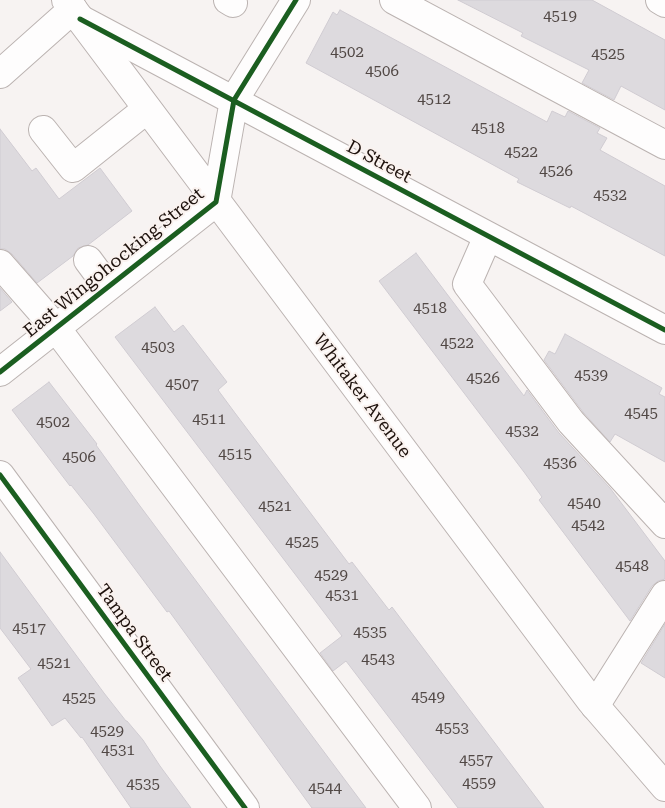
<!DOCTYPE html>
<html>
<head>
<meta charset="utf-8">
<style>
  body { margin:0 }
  canvas { display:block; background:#f7f3f2 }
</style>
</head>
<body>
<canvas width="665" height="808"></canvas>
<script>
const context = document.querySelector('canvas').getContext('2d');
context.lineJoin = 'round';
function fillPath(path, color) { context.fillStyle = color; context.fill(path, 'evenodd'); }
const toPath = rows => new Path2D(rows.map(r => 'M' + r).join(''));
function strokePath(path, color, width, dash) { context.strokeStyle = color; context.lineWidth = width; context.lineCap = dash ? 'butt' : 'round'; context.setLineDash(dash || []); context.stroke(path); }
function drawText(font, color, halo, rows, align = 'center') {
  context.font = font + ' "Roboto Serif",serif'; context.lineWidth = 4; context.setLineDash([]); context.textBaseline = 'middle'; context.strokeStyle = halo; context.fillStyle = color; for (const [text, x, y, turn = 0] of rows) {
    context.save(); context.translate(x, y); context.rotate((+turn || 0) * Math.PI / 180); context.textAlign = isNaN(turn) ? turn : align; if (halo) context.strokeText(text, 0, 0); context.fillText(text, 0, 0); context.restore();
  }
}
const building = toPath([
  [458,0,592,0,665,40,665,110,621,86,614,100,582,83,589,70,521,36,523,33,458,0],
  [340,10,547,122,552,111,565,117,568,111,600,128,597,133,607,138,600,150,665,186,665,256,571,206,570,208,517,182,519,179,306,63,333,12,337,15,340,10],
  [0,129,32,171,36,168,59,199,100,168,132,211,88,245,78,248,73,256,37,283,12,254,5,249,0,249,0,129],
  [416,253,524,396,527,390,559,433,610,488,665,561,665,579,658,581,652,586,630,621,539,500,542,497,524,472,379,281,416,253],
  [0,288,12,302,0,311,0,288],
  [155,307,174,332,183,325,227,382,218,390,235,413,349,564,352,562,389,610,392,607,544,808,458,808,346,661,333,671,320,653,342,636,115,337,155,307],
  [565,334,662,388,659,394,665,397,665,462,615,434,610,442,583,412,544,360,549,351,555,354,565,334],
  [49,382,97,444,96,445,140,506,366,808,312,808,169,611,167,612,94,514,71,485,70,486,12,410,49,382],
  [0,552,104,693,126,721,127,721,143,740,160,766,191,808,131,808,82,737,81,738,65,718,52,726,18,678,31,669,0,628,0,552],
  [665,624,665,678,641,663,665,624]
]);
fillPath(building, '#dddade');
strokePath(building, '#d0ccd2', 1);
const minor = toPath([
  [228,0,233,3],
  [394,0,665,145],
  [660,0,665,3],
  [80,19,665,330],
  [0,74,73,9],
  [43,130,73,168,147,109],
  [488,236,467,284,571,422,665,524],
  [88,260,108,287],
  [0,264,56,328,417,808],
  [0,372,216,202,234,100,296,0],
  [0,475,245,808],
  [595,706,665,595]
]);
const major = toPath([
  [66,0,591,701,665,787]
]);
strokePath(minor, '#bbb3b1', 30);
strokePath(major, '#bbb3b1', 30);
strokePath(minor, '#fefdfd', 28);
strokePath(major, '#fefdfd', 28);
strokePath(toPath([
  [80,19,665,330],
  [0,372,216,202,234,100,296,0],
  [0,475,245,808]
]), '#1b5e20', 5);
drawText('15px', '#514845', null, [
  ["4519",560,17],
  ["4502",347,53],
  ["4525",608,55],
  ["4506",382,72],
  ["4512",434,100],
  ["4518",488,129],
  ["4522",521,153],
  ["4526",556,172],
  ["4532",610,196],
  ["4518",430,309],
  ["4522",457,344],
  ["4503",158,348],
  ["4539",591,376],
  ["4526",483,379],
  ["4507",182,385],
  ["4545",641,414],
  ["4511",209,420],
  ["4502",53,423],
  ["4532",522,432],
  ["4515",235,455],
  ["4506",79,458],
  ["4536",560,464],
  ["4540",584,504],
  ["4521",275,507],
  ["4542",588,526],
  ["4525",302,543],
  ["4548",632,567],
  ["4529",331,576],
  ["4531",342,596],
  ["4517",29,629],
  ["4535",370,633],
  ["4543",378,660],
  ["4521",54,664],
  ["4549",428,698],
  ["4525",79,699],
  ["4553",452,729],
  ["4529",107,732],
  ["4531",118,751],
  ["4557",476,761],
  ["4559",479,784],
  ["4535",143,785],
  ["4544",325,789]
]);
drawText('18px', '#1d110c', '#faf2ef', [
  ["D Street",379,162,28],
  ["East Wingohocking Street",114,263,-39],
  ["Whitaker Avenue",362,396,53],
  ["Tampa Street",134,633,54]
]);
</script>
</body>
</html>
